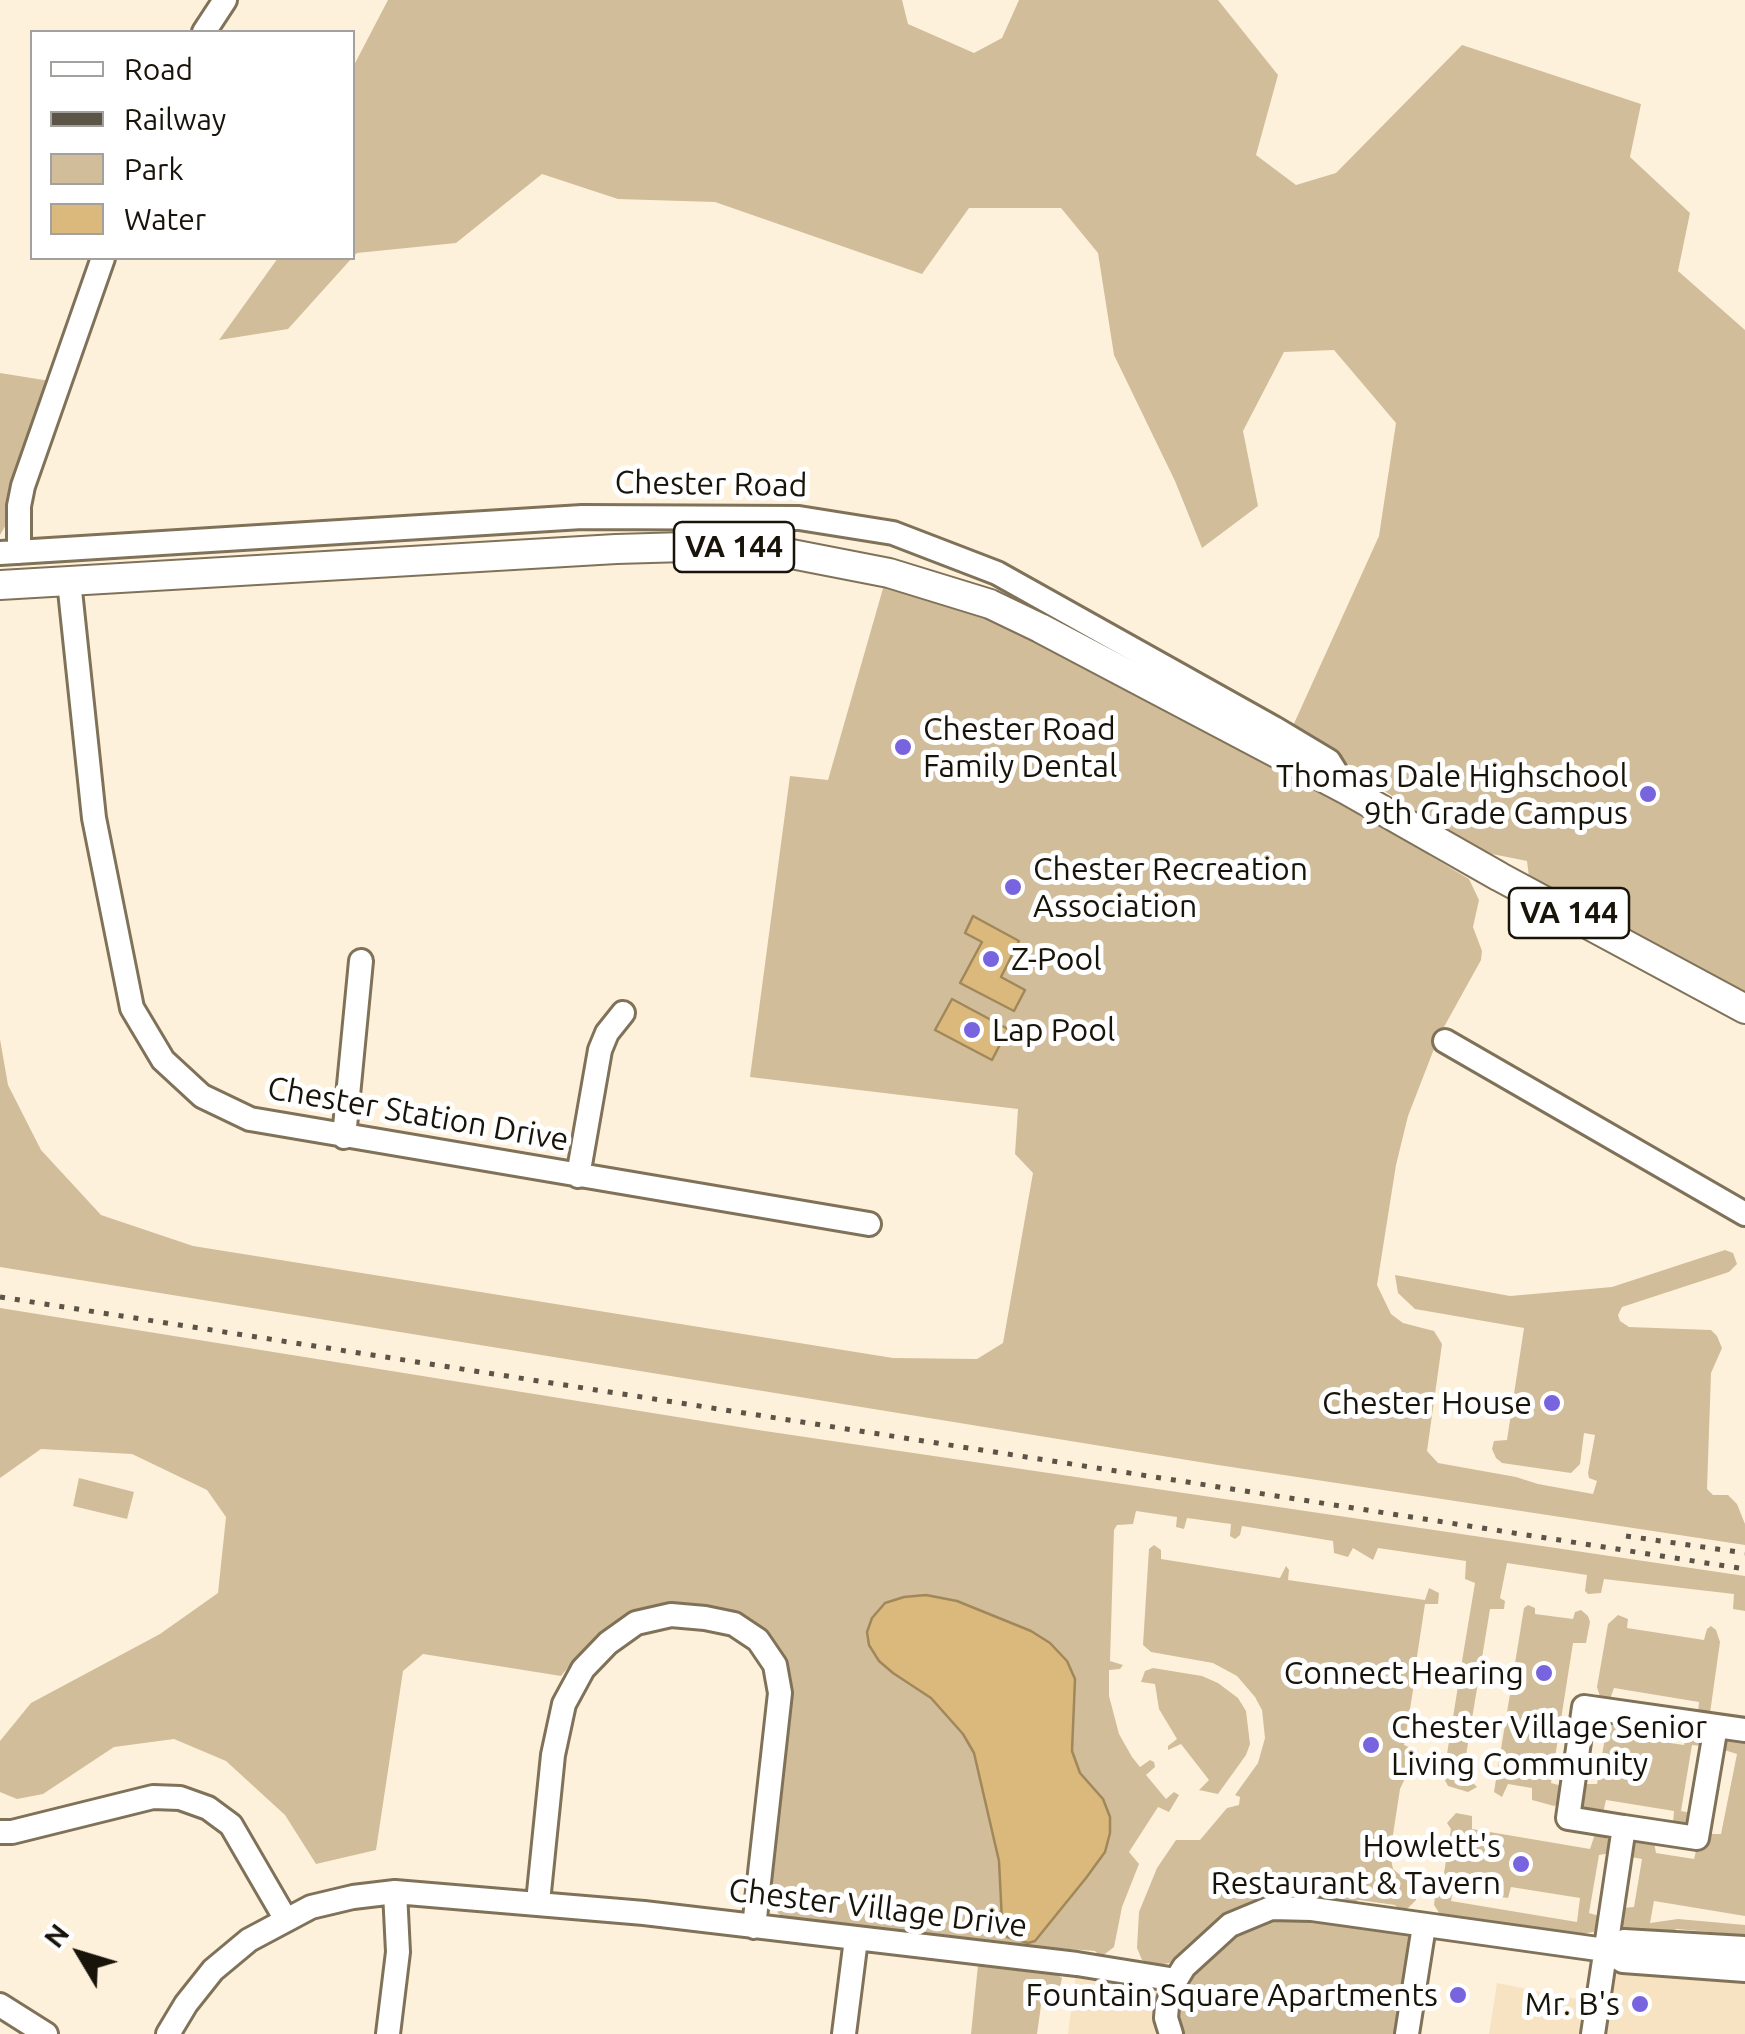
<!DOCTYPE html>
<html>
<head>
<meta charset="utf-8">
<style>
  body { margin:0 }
  #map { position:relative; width:1745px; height:2034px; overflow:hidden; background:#fef1db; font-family:Ubuntu,sans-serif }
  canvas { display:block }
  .legend { position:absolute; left:30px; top:30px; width:325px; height:230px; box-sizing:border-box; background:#fff; border:2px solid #a3a19d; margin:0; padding:12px 18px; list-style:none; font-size:30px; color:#19140a }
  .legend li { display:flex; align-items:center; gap:20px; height:50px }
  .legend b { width:50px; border:2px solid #a3a19d }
  .north { position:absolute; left:30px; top:1904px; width:100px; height:100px; -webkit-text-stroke:8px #fff; paint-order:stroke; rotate:308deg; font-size:28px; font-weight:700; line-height:40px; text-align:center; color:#19140a }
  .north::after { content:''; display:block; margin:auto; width:35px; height:45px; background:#19140a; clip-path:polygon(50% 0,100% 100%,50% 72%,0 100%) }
</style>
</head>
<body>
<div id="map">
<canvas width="1745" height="2034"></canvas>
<ul class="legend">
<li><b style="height:12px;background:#fff"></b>Road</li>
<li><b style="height:12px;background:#5c5547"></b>Railway</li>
<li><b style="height:28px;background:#d1bd99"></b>Park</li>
<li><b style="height:28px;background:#dbb97d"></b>Water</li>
</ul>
<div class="north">N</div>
</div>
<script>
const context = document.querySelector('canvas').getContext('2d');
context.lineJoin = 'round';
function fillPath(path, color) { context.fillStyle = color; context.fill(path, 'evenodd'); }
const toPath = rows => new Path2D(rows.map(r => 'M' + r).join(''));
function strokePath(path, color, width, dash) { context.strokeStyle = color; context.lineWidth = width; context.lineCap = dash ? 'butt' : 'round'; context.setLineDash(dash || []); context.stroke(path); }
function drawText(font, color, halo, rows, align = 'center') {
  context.font = font + ' Ubuntu,sans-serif'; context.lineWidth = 10; context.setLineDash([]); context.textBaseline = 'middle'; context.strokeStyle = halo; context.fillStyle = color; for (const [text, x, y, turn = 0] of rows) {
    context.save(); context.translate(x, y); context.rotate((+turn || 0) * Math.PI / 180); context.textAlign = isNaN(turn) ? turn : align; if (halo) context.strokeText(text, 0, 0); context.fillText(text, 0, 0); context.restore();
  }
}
fillPath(toPath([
  [1605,1950,1745,1971,1745,2034,1489,2034,1497,1983,1598,2003],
  [1077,1965,1175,1980,1155,2034,1068,2034]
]), '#f7e3c1');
fillPath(toPath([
  [388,0,902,0,908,24,974,53,1002,38,1019,0,1218,0,1278,75,1256,155,1296,185,1336,173,1462,45,1641,104,1630,157,1690,213,1678,271,1745,330,1745,996,1529,877,1527,861,1482,852,1370,782,1327,747,1292,728,1379,536,1396,423,1334,350,1284,352,1243,431,1258,506,1202,548,1175,481,1114,355,1098,253,1061,208,969,208,922,274,715,202,618,199,542,174,456,243,357,253,353,257,353,67],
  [278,258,352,258,288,329,219,340],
  [0,373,50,381,13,486,7,523,0,535],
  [886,578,995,615,1418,842,1429,855,1469,879,1479,900,1473,927,1482,951,1481,960,1439,1036,1408,1116,1396,1165,1377,1285,1391,1314,1403,1323,1434,1331,1442,1344,1427,1451,1438,1463,1516,1477,1538,1484,1593,1494,1597,1481,1589,1478,1588,1473,1595,1435,1584,1433,1580,1464,1571,1473,1502,1463,1496,1458,1492,1449,1494,1441,1507,1440,1524,1328,1415,1309,1398,1293,1395,1275,1510,1296,1612,1287,1725,1250,1733,1253,1737,1264,1729,1272,1622,1307,1618,1315,1620,1321,1629,1327,1711,1330,1717,1336,1722,1348,1711,1373,1707,1489,1713,1495,1728,1495,1737,1504,1745,1524,1745,1545,1218,1465,0,1267,0,1039,8,1085,41,1150,101,1215,193,1246,893,1358,977,1359,1003,1343,1033,1173,1015,1154,1018,1109,750,1077,790,776,828,780],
  [0,1308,758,1430,1745,1576,1745,1611,1733,1609,1734,1594,1604,1579,1601,1593,1588,1594,1585,1591,1587,1575,1507,1563,1500,1598,1505,1601,1504,1609,1490,1609,1462,1780,1473,1783,1477,1787,1468,1792,1448,1786,1434,1759,1436,1753,1447,1754,1459,1680,1448,1675,1460,1673,1475,1583,1465,1579,1466,1561,1378,1548,1373,1560,1353,1548,1348,1557,1334,1553,1333,1541,1242,1526,1240,1535,1235,1539,1230,1536,1231,1524,1187,1518,1184,1529,1176,1527,1177,1517,1136,1511,1133,1524,1117,1525,1114,1530,1110,1661,1123,1665,1120,1669,1109,1670,1109,1696,1119,1734,1132,1757,1140,1767,1150,1760,1154,1762,1155,1767,1146,1775,1166,1799,1174,1792,1179,1795,1169,1812,1158,1807,1129,1852,1139,1864,1122,1907,1114,1947,1101,1957,1095,1951,979,1942,787,1919,779,1914,767,1898,790,1691,789,1676,782,1656,770,1638,750,1620,727,1611,699,1607,639,1612,610,1625,578,1655,561,1676,423,1654,403,1671,376,1850,316,1864,285,1815,226,1761,174,1739,114,1747,43,1794,17,1799,0,1792,0,1741,31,1703,160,1634,218,1593,226,1517,207,1490,132,1454,41,1449,0,1478],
  [79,1478,134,1492,127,1519,73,1506],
  [1154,1545,1161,1550,1161,1559,1280,1578,1286,1566,1289,1570,1288,1580,1425,1600,1429,1588,1439,1593,1438,1604,1425,1604,1416,1663,1429,1669,1424,1673,1416,1672,1404,1745,1418,1751,1400,1789,1390,1854,1393,1869,1416,1888,1416,1900,1408,1908,1401,1911,1395,1905,1359,1900,1347,1904,1278,1896,1258,1900,1236,1911,1170,1963,1157,1965,1142,1960,1137,1948,1139,1912,1157,1868,1176,1840,1200,1840,1227,1808,1239,1805,1240,1797,1235,1795,1258,1763,1265,1738,1262,1710,1255,1697,1237,1676,1213,1663,1151,1652,1143,1645,1149,1549],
  [1528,1605,1535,1608,1535,1614,1573,1619,1575,1612,1581,1610,1588,1616,1590,1622,1586,1643,1573,1643,1551,1783,1562,1786,1559,1804,1554,1806,1532,1800,1532,1788,1508,1784,1502,1797,1494,1792,1524,1608],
  [1618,1615,1628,1619,1627,1628,1704,1640,1707,1629,1711,1626,1716,1630,1720,1642,1710,1713,1705,1716,1698,1713,1699,1702,1614,1688,1609,1702,1601,1700,1597,1687,1608,1624],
  [1153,1668,1202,1676,1218,1683,1238,1698,1246,1711,1250,1744,1246,1755,1218,1794,1199,1790,1209,1780,1181,1744,1168,1750,1168,1746,1177,1739,1159,1709,1155,1684,1141,1682,1145,1671],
  [1594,1720,1616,1722,1616,1735,1684,1745,1688,1732,1704,1736,1702,1746,1692,1745,1681,1811,1691,1813,1689,1825,1673,1823,1674,1811,1606,1800,1603,1813,1583,1808,1581,1805,1584,1784,1597,1784,1606,1732,1593,1727],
  [1728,1738,1745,1738,1745,1916,1654,1901,1650,1923,1678,1919,1745,1925,1745,1935,1676,1929,1671,1934,1625,1931,1620,1919,1622,1908,1634,1907,1642,1859,1631,1857,1631,1843,1637,1840,1654,1842,1656,1853,1694,1859,1696,1851,1705,1846,1709,1834,1721,1834,1737,1754,1724,1750,1723,1743],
  [1456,1813,1472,1816,1472,1829,1590,1849,1595,1834,1605,1836,1611,1842,1611,1853,1599,1855,1589,1913,1599,1916,1594,1932,1567,1936,1539,1932,1533,1927,1442,1917,1434,1905,1435,1896,1437,1889,1442,1886,1451,1829,1447,1823],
  [1511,1887,1580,1898,1577,1922,1451,1901,1453,1890,1508,1898],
  [1252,1914,1423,1927,1404,2034,1172,2034,1170,1995],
  [993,1963,1049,1969,1062,1978,1059,1992,1043,1991,1037,2034,971,2034,978,1965]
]), '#d1bd99');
const water = toPath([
  [973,916,1019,941,1001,977,1025,990,1014,1011,960,983,982,942,965,933,973,916],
  [952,999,1008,1029,992,1060,935,1030,952,999],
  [926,1595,957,1601,1031,1631,1050,1643,1067,1661,1075,1679,1072,1751,1080,1773,1103,1799,1110,1817,1110,1833,1105,1852,1086,1878,1035,1941,1028,1943,1007,1937,1002,1921,999,1861,974,1753,963,1734,931,1698,893,1673,879,1661,869,1645,867,1632,872,1618,885,1603,904,1597,926,1595]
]);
fillPath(water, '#dbb97d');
strokePath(water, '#a1885a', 2.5);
const minor = toPath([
  [204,32,225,0],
  [19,552,19,506,23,486,103,258],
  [0,553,582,517,799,518,893,533,997,573,1274,728,1329,761,1347,790],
  [69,581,94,818,132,1008,163,1060,202,1096,250,1119,869,1224],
  [1445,1041,1745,1214],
  [344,1137,361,961],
  [578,1176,600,1050,607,1033,623,1013],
  [1624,1827,1697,1838,1716,1726],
  [0,1832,12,1832,153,1797,180,1798,208,1808,231,1825,285,1918],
  [538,1902,553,1755,564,1704,583,1669,608,1643,636,1623,671,1615,705,1618,734,1624,758,1640,775,1665,780,1693,754,1927],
  [1605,1950,1624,1941,1745,1948],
  [0,2005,46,2034],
  [168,2034,186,2004,213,1970,249,1940,311,1907,353,1897,395,1892,644,1913,1077,1964,1176,1980],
  [388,2034,398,1952,395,1892],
  [844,2034,856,1939],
  [1171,2034,1166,2018,1167,2006,1176,1980,1184,1967,1230,1925,1271,1908,1312,1909,1605,1950,1623,1961,1745,1970],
  [1407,2034,1424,1926],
  [1593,2034,1624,1827,1568,1818,1584,1707,1745,1730]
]);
const major = toPath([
  [0,585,616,549,720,546,771,550,889,573,990,604,1040,628,1347,790,1500,877,1745,1009]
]);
strokePath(minor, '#807259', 28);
strokePath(major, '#807259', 32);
strokePath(minor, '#fff', 22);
strokePath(major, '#fff', 28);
strokePath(toPath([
  [0,1297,1745,1569],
  [1626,1536,1745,1553]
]), '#5c5547', 5, [5, 10]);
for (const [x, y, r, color] of [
  [903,747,10,"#7864df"],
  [1648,794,10,"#7864df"],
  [1013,887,10,"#7864df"],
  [991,959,10,"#7864df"],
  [972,1030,10,"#7864df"],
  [1552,1403,10,"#7864df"],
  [1544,1673,10,"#7864df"],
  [1371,1745,10,"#7864df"],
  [1521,1864,10,"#7864df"],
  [1458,1995,10,"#7864df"],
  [1640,2004,10,"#7864df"]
]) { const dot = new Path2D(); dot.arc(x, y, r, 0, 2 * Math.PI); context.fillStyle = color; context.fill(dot); strokePath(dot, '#fff', 4); }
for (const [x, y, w] of [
  [734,547,120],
  [1569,913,120]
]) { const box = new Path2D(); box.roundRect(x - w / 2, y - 25, w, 50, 8); context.fillStyle = '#fff'; context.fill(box); strokePath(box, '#19140a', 2.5); }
drawText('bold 30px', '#19140a', null, [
  ["VA 144",734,547],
  ["VA 144",1569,913]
]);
drawText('32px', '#19140a', '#fff', [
  ["Chester Road",711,484,1],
  ["Chester Station Drive",418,1114,10],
  ["Chester Village Drive",878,1908,7]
]);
drawText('32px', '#19140a', '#fff', [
  ["Chester Road",923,729,"left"],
  ["Family Dental",923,766,"left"],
  ["Thomas Dale Highschool",1628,776],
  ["9th Grade Campus",1628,813],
  ["Chester Recreation",1033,869,"left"],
  ["Association",1033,906,"left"],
  ["Z-Pool",1011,959,"left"],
  ["Lap Pool",992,1030,"left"],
  ["Chester House",1532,1403],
  ["Connect Hearing",1524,1673],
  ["Chester Village Senior",1391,1727,"left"],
  ["Living Community",1391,1764,"left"],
  ["Howlett's",1501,1846],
  ["Restaurant & Tavern",1501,1883],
  ["Fountain Square Apartments",1438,1995],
  ["Mr. B's",1620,2004]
], 'right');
</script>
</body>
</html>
